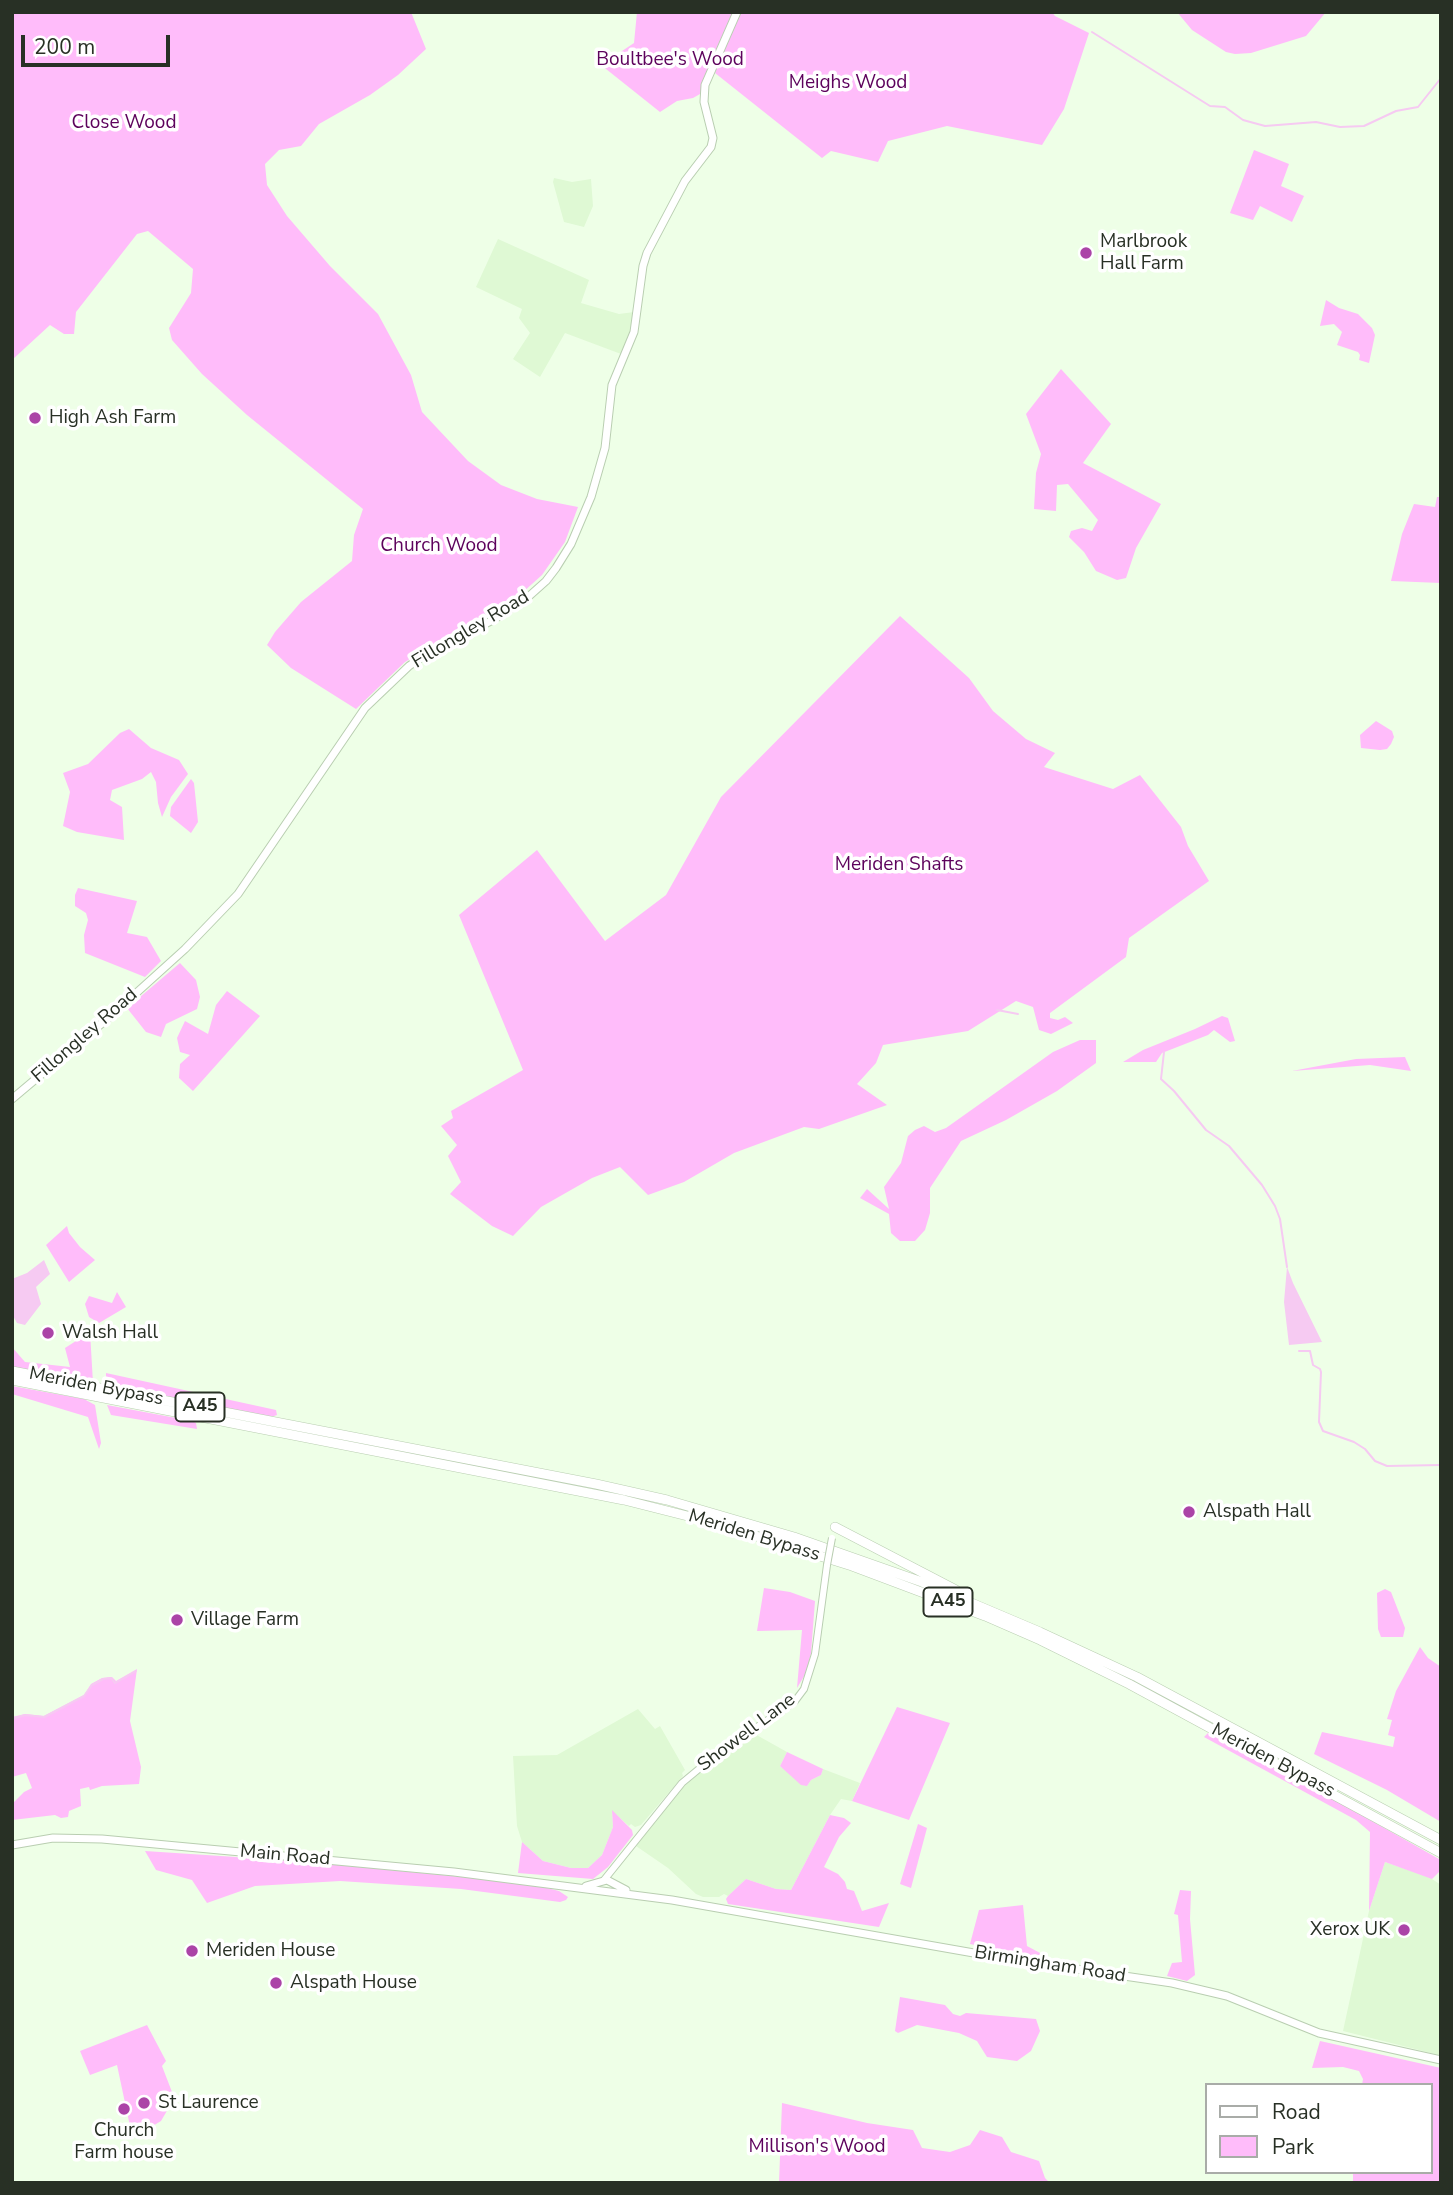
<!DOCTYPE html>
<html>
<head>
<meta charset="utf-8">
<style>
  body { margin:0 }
  #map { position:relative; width:1453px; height:2195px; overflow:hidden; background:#eeffe7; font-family:"Nunito Sans",sans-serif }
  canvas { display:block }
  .frame { position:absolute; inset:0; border:14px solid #283025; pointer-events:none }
  .legend { position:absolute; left:1205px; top:2083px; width:228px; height:91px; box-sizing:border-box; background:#fff; border:2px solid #a9aca8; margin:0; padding:9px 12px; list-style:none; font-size:21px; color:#283025 }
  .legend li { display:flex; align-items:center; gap:14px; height:35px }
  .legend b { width:35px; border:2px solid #a9aca8 }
  .scale { position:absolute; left:21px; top:35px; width:149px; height:32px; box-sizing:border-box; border:4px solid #283025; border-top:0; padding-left:9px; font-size:21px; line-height:24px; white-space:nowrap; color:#283025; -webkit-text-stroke:5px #fff; paint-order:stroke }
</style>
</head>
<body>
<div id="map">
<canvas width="1453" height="2195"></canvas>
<div class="frame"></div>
<ul class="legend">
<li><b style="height:9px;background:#fff"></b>Road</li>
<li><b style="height:19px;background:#ffbcfa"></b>Park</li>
</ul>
<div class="scale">200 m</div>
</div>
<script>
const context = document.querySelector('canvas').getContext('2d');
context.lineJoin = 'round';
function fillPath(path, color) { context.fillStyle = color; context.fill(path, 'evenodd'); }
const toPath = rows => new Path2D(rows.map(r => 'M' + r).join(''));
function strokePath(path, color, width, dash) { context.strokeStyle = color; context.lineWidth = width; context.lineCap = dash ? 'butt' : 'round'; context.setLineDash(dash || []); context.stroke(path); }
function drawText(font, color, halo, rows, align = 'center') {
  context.font = font + ' "Nunito Sans",sans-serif'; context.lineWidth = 7; context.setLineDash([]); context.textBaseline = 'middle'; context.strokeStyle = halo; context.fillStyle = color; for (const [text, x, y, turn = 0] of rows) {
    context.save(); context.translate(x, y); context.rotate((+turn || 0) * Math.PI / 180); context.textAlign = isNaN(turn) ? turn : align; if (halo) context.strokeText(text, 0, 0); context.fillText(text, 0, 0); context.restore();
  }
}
fillPath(toPath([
  [554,178,572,182,591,179,593,206,584,227,564,222,553,182],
  [498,239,589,280,581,303,619,314,634,312,630,331,621,354,565,333,540,377,513,359,530,333,519,318,522,309,476,287],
  [638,1709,655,1729,660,1726,685,1770,682,1773,683,1776,641,1825,635,1827,631,1824,629,1826,612,1811,613,1827,602,1855,588,1868,571,1868,543,1861,522,1842,517,1826,513,1756,557,1755],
  [753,1733,787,1752,780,1766,807,1786,811,1780,821,1775,823,1769,860,1783,852,1801,841,1799,830,1815,791,1890,776,1889,746,1879,728,1896,724,1894,719,1897,703,1897,696,1894,668,1868,636,1846,681,1789,709,1765],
  [1385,1862,1429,1877,1441,1885,1441,2040,1439,2055,1343,2031,1369,1911]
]), '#dff9d4');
fillPath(toPath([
  [12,12,411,12,426,49,398,75,370,95,319,124,301,146,279,150,265,164,267,185,287,216,330,266,378,314,411,375,422,412,468,461,501,485,537,499,578,507,565,542,542,575,522,593,492,613,446,636,405,662,356,709,291,668,267,645,275,632,301,602,352,561,354,535,363,509,247,415,202,374,172,340,169,328,191,293,193,269,148,231,137,234,76,312,74,334,64,334,50,325,12,360],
  [637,12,734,12,708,69,700,94,693,98,677,101,660,112,601,65,634,43],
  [740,12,1052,12,1055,16,1089,33,1064,109,1042,145,947,126,888,141,878,162,831,151,822,158,715,73],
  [1177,12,1326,12,1306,36,1251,53,1235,54,1226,52,1192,30],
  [1254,150,1289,164,1281,186,1304,196,1292,222,1260,206,1253,220,1230,213],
  [1326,300,1339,308,1358,314,1372,328,1375,335,1369,363,1359,360,1360,355,1358,352,1337,345,1342,332,1334,324,1320,326],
  [1061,369,1111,424,1083,463,1161,504,1136,548,1126,578,1117,580,1096,571,1084,552,1069,537,1071,531,1082,528,1092,531,1098,520,1068,484,1057,485,1056,511,1034,509,1036,473,1041,454,1026,414],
  [1437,497,1441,497,1441,583,1391,581,1402,534,1414,504,1435,507],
  [900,616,969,678,993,711,1026,739,1055,753,1044,767,1113,789,1140,775,1181,827,1188,846,1209,881,1129,938,1126,957,1050,1013,1050,1018,1058,1020,1065,1017,1073,1023,1051,1034,1039,1030,1033,1007,1016,1001,968,1031,883,1045,876,1063,857,1084,887,1105,819,1129,804,1127,734,1153,684,1182,648,1195,620,1167,592,1178,541,1207,513,1236,492,1226,450,1194,461,1182,448,1156,457,1145,441,1126,453,1118,451,1111,523,1070,459,915,537,850,605,941,666,895,721,797],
  [1376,721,1392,731,1394,737,1391,744,1387,749,1380,750,1361,748,1360,735],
  [129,729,151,748,179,760,188,774,171,797,162,817,158,803,156,782,151,772,142,779,112,790,110,800,122,807,124,840,77,832,63,826,70,792,63,773,88,764,120,733],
  [191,779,194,783,198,822,191,833,170,816,171,807],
  [78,888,137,901,127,933,147,937,161,961,145,977,85,953,84,935,88,920,86,913,75,906,75,895],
  [180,963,196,980,200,997,197,1009,166,1024,161,1037,146,1032,127,1008],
  [227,991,260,1016,193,1091,179,1078,180,1064,190,1055,180,1052,177,1038,185,1021,208,1034,216,1005],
  [1222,1016,1228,1018,1235,1041,1230,1042,1214,1030,1208,1035,1162,1053,1156,1062,1123,1062,1143,1050,1195,1029],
  [1080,1040,1096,1040,1096,1063,1057,1091,1006,1120,961,1141,930,1188,930,1213,925,1230,915,1241,900,1241,891,1233,889,1214,860,1198,867,1189,889,1209,884,1187,901,1163,908,1136,915,1130,924,1126,935,1132,946,1128,1053,1052],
  [1405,1057,1411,1071,1370,1065,1292,1071,1356,1059],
  [67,1226,69,1233,80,1247,95,1260,69,1282,46,1245],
  [117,1292,126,1307,99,1323,89,1317,85,1304,89,1296,112,1303],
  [90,1332,93,1383,12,1367,12,1347,25,1362,70,1367,65,1348],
  [106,1373,276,1410,277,1415,271,1417,106,1385],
  [12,1386,84,1399,95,1405,101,1443,99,1449,88,1417,12,1394],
  [107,1405,192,1421,196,1423,197,1429,111,1415],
  [764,1588,790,1592,815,1601,811,1653,806,1673,797,1688,802,1630,757,1631],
  [1385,1589,1391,1592,1405,1628,1403,1637,1381,1637,1378,1629,1377,1593],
  [1420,1647,1428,1658,1441,1667,1441,1822,1387,1790,1314,1754,1322,1732,1393,1747,1395,1737,1388,1735,1392,1720,1387,1719,1396,1691],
  [137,1669,130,1721,141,1767,139,1784,102,1786,90,1790,89,1787,80,1789,81,1806,69,1811,68,1817,61,1818,55,1815,12,1820,12,1804,24,1792,32,1788,26,1773,12,1777,12,1717,25,1714,44,1716,84,1695,91,1684,102,1678,112,1677,116,1681],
  [897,1707,950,1723,909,1820,852,1801],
  [1208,1733,1312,1787,1439,1859,1439,1872,1432,1879,1385,1862,1369,1911,1370,1832,1356,1820,1204,1737],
  [787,1752,823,1769,821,1775,811,1780,807,1786,801,1785,780,1766],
  [612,1810,632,1830,633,1835,608,1867,593,1879,518,1873,522,1842,543,1861,571,1868,588,1868,602,1855,613,1827],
  [830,1815,844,1818,851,1823,839,1837,824,1867,838,1874,845,1882,847,1889,854,1891,862,1911,889,1903,879,1927,728,1904,726,1899,728,1896,746,1879,776,1889,791,1890],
  [918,1824,927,1828,911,1888,900,1884],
  [145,1851,297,1861,472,1878,543,1887,559,1891,568,1897,566,1900,560,1902,461,1889,340,1881,255,1886,207,1903,192,1880,156,1870],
  [1180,1890,1191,1891,1190,1919,1195,1975,1187,1981,1167,1976,1172,1963,1182,1962,1178,1915,1174,1914],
  [1023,1905,1027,1946,1055,1961,970,1944,979,1910],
  [900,1997,945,2005,953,2014,960,2016,966,2013,1036,2019,1040,2031,1031,2051,1017,2061,987,2057,977,2041,959,2033,917,2025,898,2033,895,2031],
  [147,2025,166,2061,162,2066,172,2092,168,2109,161,2121,146,2130,131,2131,117,2065,90,2075,80,2051],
  [1320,2041,1441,2068,1441,2183,1353,2183,1353,2172,1430,2172,1430,2085,1362,2085,1363,2079,1359,2071,1343,2067,1312,2068],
  [782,2103,867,2123,913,2130,922,2148,950,2152,970,2145,980,2130,1002,2137,1011,2152,1039,2161,1045,2178,1050,2183,779,2183]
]), '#ffbcfa');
fillPath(toPath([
  [44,1260,50,1274,36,1287,41,1304,25,1325,17,1323,12,1314,12,1279,27,1273],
  [1287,1267,1293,1283,1322,1342,1289,1345,1284,1302]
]), '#f6caf2');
strokePath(toPath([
  [1092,32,1210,106,1225,107,1243,120,1265,126,1316,122,1340,127,1364,126,1396,111,1418,107,1441,78],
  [997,1010,1018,1014],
  [1164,1052,1161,1079,1174,1091,1206,1130,1229,1146,1262,1185,1275,1206,1280,1219,1287,1267],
  [1299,1351,1310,1351,1313,1365,1320,1369,1321,1372,1319,1422,1323,1431,1354,1442,1365,1449,1375,1461,1387,1466,1441,1465],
  [12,1719,25,1715,44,1717,84,1696,92,1685,103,1679,111,1678,115,1683,136,1671]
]), '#f6caf2', 2);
const tertiary = toPath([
  [604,1880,682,1783,723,1749,783,1710,795,1701,804,1689,815,1654,827,1565]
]);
const secondary = toPath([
  [12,1099,113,1014,185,949,238,894,365,708,409,666,426,654,493,620,527,598,546,581,556,568,571,544,591,497,605,448,612,385,634,332,643,266,647,253,685,181,711,147,713,138,704,102,705,85,737,12],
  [12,1845,53,1838,102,1839,454,1872,672,1900,1008,1959,1172,1983,1227,1996,1319,2033,1441,2060],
  [586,1886,607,1880,626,1890]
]);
const trunk = toPath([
  [12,1371,596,1484,667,1500,794,1537,922,1582,1040,1632,1137,1677,1441,1840],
  [12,1380,624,1500,711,1522,852,1566,985,1616,1040,1640,1129,1684,1441,1853],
  [835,1527,956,1590]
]);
strokePath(tertiary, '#b9ceb1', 8);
strokePath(secondary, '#b9ceb1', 9);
strokePath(trunk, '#b9ceb1', 10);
strokePath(tertiary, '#fff', 6);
strokePath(secondary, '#fff', 7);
strokePath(trunk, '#fff', 9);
const tertiaryBridge = toPath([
  [827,1565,832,1538]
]);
strokePath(tertiaryBridge, '#b9ceb1', 8, []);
strokePath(tertiaryBridge, '#fff', 6);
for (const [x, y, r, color] of [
  [1086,253,7,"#ab44a7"],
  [35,418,7,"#ab44a7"],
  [48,1333,7,"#ab44a7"],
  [1189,1512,7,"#ab44a7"],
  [177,1620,7,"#ab44a7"],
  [1404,1930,7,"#ab44a7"],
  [192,1951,7,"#ab44a7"],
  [276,1983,7,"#ab44a7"],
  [144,2103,7,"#ab44a7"],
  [124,2109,7,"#ab44a7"]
]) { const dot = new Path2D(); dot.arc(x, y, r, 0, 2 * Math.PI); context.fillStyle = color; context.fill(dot); strokePath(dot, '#fff', 2.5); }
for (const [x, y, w] of [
  [200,1407,49],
  [948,1602,49]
]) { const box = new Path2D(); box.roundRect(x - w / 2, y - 14.5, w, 29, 5); context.fillStyle = '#fff'; context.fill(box); strokePath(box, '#283025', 2); }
drawText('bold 18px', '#283025', null, [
  ["A45",200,1407],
  ["A45",948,1602]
]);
drawText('19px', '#5d025c', '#fff', [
  ["Boultbee's Wood",670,60],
  ["Meighs Wood",848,83],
  ["Close Wood",124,123],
  ["Church Wood",439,546],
  ["Meriden Shafts",899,865],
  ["Millison's Wood",817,2147]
]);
drawText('19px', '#283025', '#fff', [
  ["Marlbrook",1100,242],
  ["Hall Farm",1100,264],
  ["High Ash Farm",49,418],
  ["Walsh Hall",62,1333],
  ["Alspath Hall",1203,1512],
  ["Village Farm",191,1620],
  ["Xerox UK",1390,1930,"right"],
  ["Meriden House",206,1951],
  ["Alspath House",290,1983],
  ["St Laurence",158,2103],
  ["Church",124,2131,"center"],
  ["Farm house",124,2153,"center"]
], 'left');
drawText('19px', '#283025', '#fff', [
  ["Fillongley Road",471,630,-31],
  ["Fillongley Road",85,1036,-41],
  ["Meriden Bypass",96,1387,11],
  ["Meriden Bypass",754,1536,17],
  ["Showell Lane",747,1733,-37],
  ["Meriden Bypass",1273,1761,28],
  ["Main Road",285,1856,5],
  ["Birmingham Road",1050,1965,9]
]);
</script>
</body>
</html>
